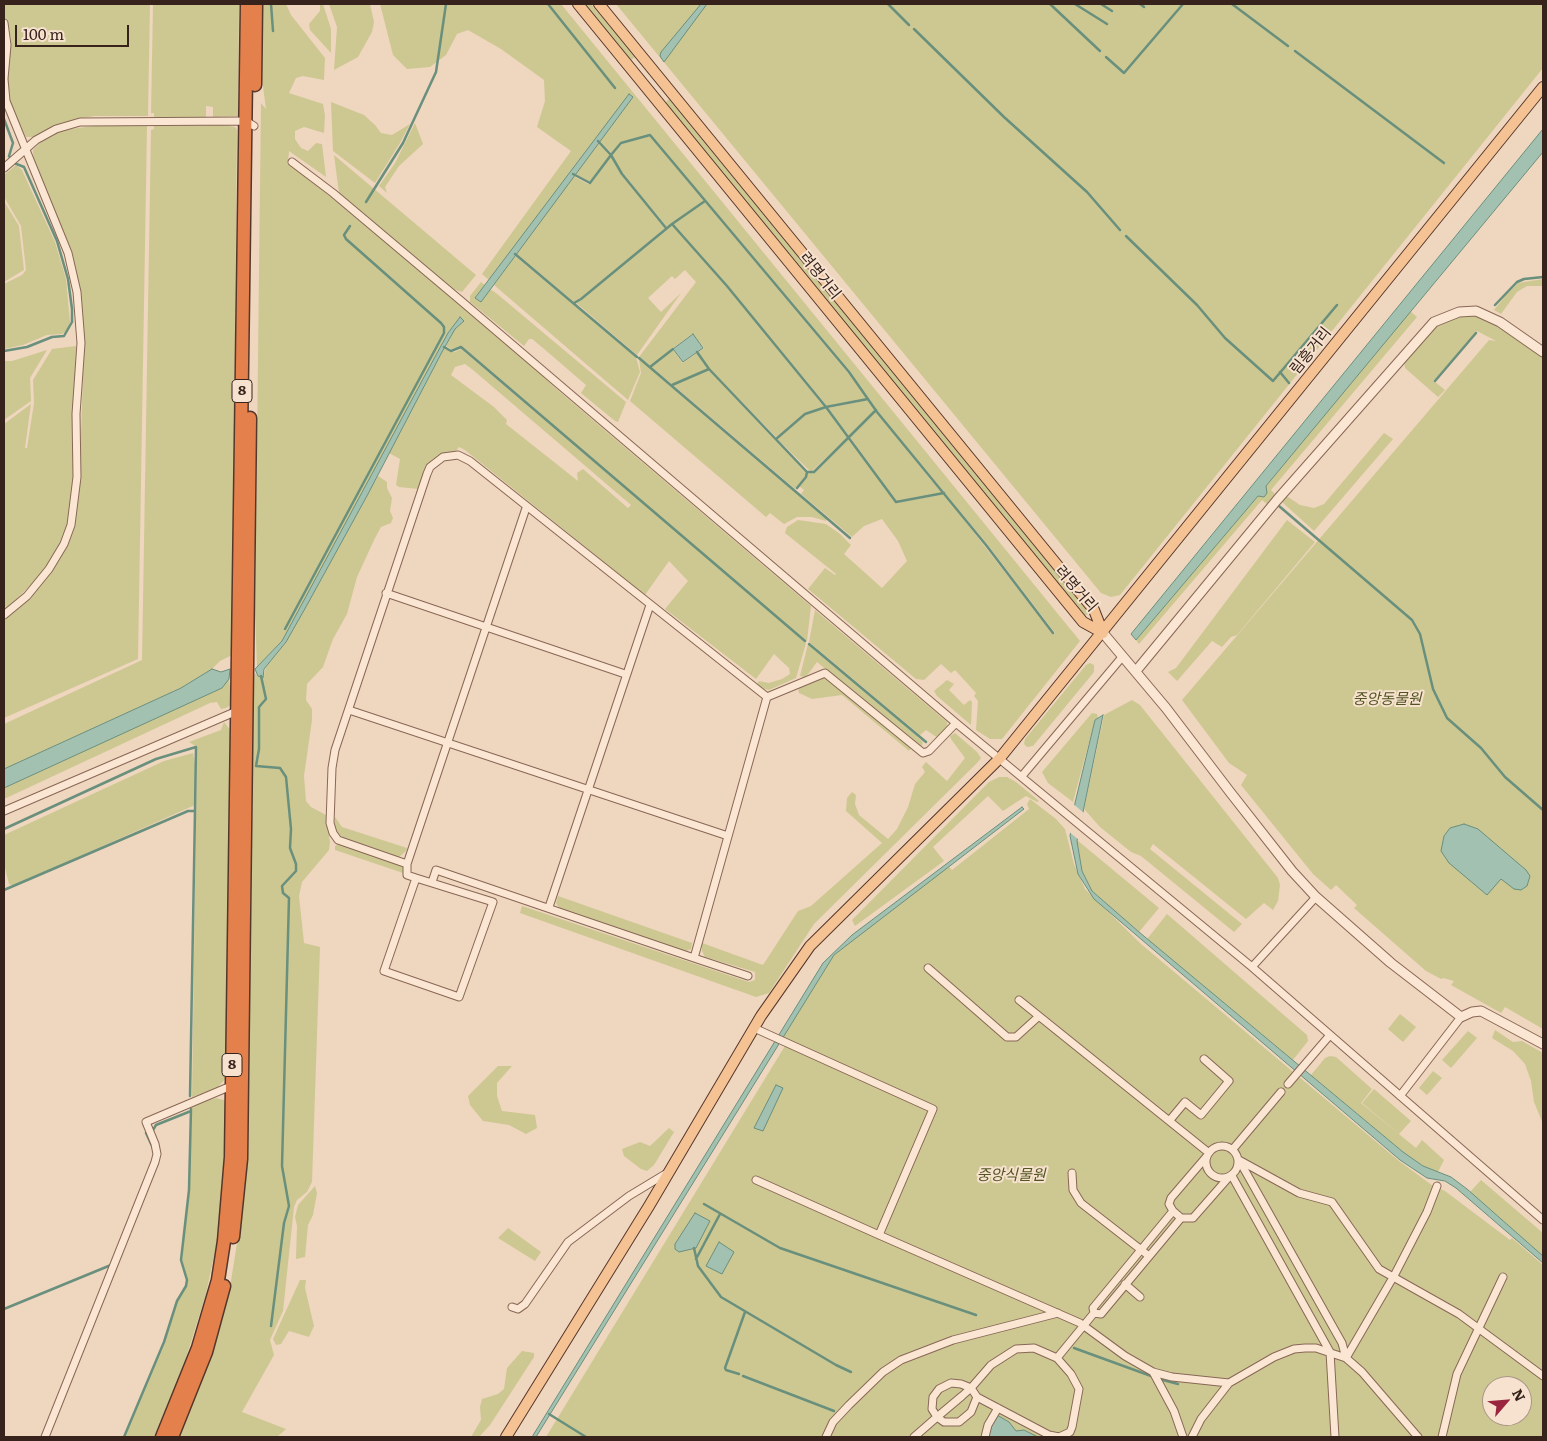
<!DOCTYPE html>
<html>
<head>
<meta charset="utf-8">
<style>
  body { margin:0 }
  #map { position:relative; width:1547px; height:1441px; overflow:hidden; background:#efd6be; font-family:Literata,serif }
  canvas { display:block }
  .frame { position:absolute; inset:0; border:5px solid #37231c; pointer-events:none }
  .north { position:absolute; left:1482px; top:1376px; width:50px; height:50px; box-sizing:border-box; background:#f6e2ce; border:1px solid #aa9687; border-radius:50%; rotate:63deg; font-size:14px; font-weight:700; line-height:20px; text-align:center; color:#37231c }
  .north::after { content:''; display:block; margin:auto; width:18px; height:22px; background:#99253e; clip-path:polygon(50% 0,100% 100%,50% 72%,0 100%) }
  .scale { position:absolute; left:15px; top:25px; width:114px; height:22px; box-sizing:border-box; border:2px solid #37231c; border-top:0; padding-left:6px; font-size:15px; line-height:18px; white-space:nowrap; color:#37231c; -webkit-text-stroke:4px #f6e2ce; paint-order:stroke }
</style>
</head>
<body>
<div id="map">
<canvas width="1547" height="1441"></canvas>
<div class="frame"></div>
<div class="north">N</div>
<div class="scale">100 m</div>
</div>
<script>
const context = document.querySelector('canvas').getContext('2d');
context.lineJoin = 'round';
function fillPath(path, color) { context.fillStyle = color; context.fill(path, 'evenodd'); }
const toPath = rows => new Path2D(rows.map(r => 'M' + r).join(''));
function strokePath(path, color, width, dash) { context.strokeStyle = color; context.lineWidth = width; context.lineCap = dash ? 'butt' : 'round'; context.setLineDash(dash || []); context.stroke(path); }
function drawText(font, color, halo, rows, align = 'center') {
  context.font = font + ' Literata,"Noto Sans KR",serif'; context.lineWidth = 4; context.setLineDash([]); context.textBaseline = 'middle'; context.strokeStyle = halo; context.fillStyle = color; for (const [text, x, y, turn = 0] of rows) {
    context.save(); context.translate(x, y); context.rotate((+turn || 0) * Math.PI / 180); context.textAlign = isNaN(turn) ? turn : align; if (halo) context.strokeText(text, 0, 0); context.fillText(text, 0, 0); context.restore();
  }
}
fillPath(toPath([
  [4,4,150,4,148,116,95,116,75,119,33,137,26,137,11,108,7,92,11,39,4,15],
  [153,4,239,4,238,116,213,117,213,107,206,106,206,117,154,117,154,113,151,113],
  [262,4,286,4,291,15,325,58,324,80,303,76,296,78,289,93,323,104,325,116,324,133,304,127,295,131,295,139,301,148,308,151,316,143,322,144,326,177,289,151,288,162,484,323,560,392,811,606,807,641,735,582,806,643,796,678,769,690,761,688,757,684,759,681,769,683,782,679,790,674,789,668,774,654,756,679,665,609,688,581,669,561,645,595,465,450,459,447,455,452,434,458,426,466,418,489,399,487,396,485,400,459,389,453,444,349,455,352,461,349,684,538,461,346,451,349,446,346,455,329,464,321,460,317,448,333,423,379,295,618,282,641,257,667,255,613,261,103,266,109,261,72],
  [465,364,473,370,631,505,628,508,583,469,577,473,578,481,506,424,507,420,494,407,451,375,455,367],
  [320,4,323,4,331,29,331,53,310,30,309,24,320,11],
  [329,4,370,4,374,22,372,32,358,57,334,70,337,27],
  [380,4,561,4,1080,641,1002,739,990,739,976,730,978,701,974,696,976,693,955,670,951,673,941,664,924,680,916,679,808,589,825,568,835,575,836,574,785,533,787,527,798,520,826,524,840,534,851,545,844,554,882,588,907,561,898,541,882,519,864,526,852,537,801,494,804,490,799,486,807,473,815,473,849,438,896,503,944,494,1053,634,1055,633,987,544,878,412,850,372,650,135,621,143,612,154,600,141,632,97,629,95,489,280,482,274,571,151,537,127,545,101,544,80,501,49,468,30,457,34,446,55,430,67,407,69,393,55],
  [584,4,591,4,635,57,631,60],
  [616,4,1543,4,1543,68,1120,595,1111,597,1101,593],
  [669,99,1089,613,1085,616,665,103],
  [331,102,364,115,375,125,381,133,392,135,410,124,400,143,375,183,333,151],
  [415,123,423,144,399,166,385,187,387,193,379,186,395,163],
  [224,125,235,127,237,130,232,655,220,661,212,669,181,688,4,769,4,724,142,660,151,130,154,129,154,126],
  [93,126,147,126,138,659,4,718,4,619,30,597,59,561,74,525,80,464,84,343,81,293,72,251,34,163,33,150,43,140,63,130],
  [650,136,704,201,667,227,623,174,612,155,622,144],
  [599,143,611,155,589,183,575,174],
  [334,155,476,275,462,292,453,289,339,193],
  [611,156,622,175,665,228,581,299,574,302,516,254,573,176,588,184,591,184],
  [16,165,22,170,55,242,66,279,70,322,68,330,62,334,47,335,23,345,4,349,4,284,22,275,26,270,21,226,4,197,4,175],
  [4,201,19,226,24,270,4,282],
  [705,202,848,373,867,399,827,406,728,286,682,237,673,224],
  [672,225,727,287,825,407,805,413,776,437,710,369,698,352,704,348,692,334,650,366,639,357,696,282,685,270,675,279,672,276,648,298,661,312,681,293,637,355,575,302],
  [515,256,636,357,640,372,628,400,494,285],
  [1543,279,1543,286,1527,286,1517,292,1501,314,1494,310,1506,295,1518,283],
  [481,282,485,285,475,298,481,302,490,289,496,293,626,402,618,422,615,421,581,393,586,385,543,348,532,339,529,339,524,346,470,302,470,296],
  [1410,311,1417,317,1271,490,1275,494,1267,504,1262,500,1139,644,1136,640,1258,496,1264,497,1266,486],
  [1473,314,1501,325,1543,355,1543,1029,1505,1007,1501,1013,1451,985,1454,981,1443,978,1441,979,1426,971,1354,908,1357,905,1336,885,1331,890,1313,874,1241,785,1247,775,1229,763,1182,700,1489,340,1496,341,1477,331,1434,381,1445,390,1438,397,1405,368,1404,361,1436,325,1447,317],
  [76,346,75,478,68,525,53,557,40,576,4,611,4,424,31,404,25,448,27,448,34,403,33,380,52,349],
  [47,350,30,378,31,401,4,420,4,361,12,361],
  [673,350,683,363,697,353,708,369,672,384,651,367],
  [639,359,800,495,827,519,826,521,812,517,797,517,784,524,770,513,766,517,630,401,641,373],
  [709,370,806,472,806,476,795,489,673,385],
  [868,400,875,410,849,436,828,408],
  [826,408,848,437,811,472,777,439,806,414],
  [876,411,930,479,943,493,897,502,850,437],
  [1384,433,1393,439,1314,531,1281,501,1285,495,1300,505,1314,508,1324,504],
  [378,476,387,482,387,488,392,498,390,511,393,518,391,523,381,527,375,538,357,577,347,614,333,639,323,667,307,684,306,700,312,709,312,720,304,776,306,801,311,807,326,815,330,842,329,850,302,882,299,896,304,943,320,947,312,1182,307,1192,297,1200,294,1207,283,1311,270,1340,274,1355,242,1412,286,1429,277,1437,178,1437,220,1324,230,1287,243,1206,253,685,255,673,258,676,264,675,266,667,286,642],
  [1287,520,1315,542,1237,635,1231,637,1222,647,1212,641,1177,681,1168,672,1176,668],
  [815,610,947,722,947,727,938,738,926,730,920,735,809,642],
  [808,644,895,716,923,742,922,746,917,745,817,662,809,673,805,677,800,676],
  [1090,663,1094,665,1094,672,1033,746,1027,747,1024,744,1025,739,1086,665],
  [816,678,824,678,841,689,911,748,909,751,842,695,812,699,799,693,798,687],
  [229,679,232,704,226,708,221,709,217,702,210,703,4,799,4,788,221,688],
  [947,680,954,684,949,690,964,705,970,700,972,702,971,725,937,696,934,691],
  [1132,700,1140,705,1278,878,1280,885,1278,901,1273,910,1264,903,1246,919,1153,844,1150,849,1242,924,1234,932,1141,856,1131,852,1100,827,1084,809,1104,715],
  [1092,713,1097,714,1098,718,1095,720,1073,802,1048,783,1042,772],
  [224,722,231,731,227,1077,216,1089,192,1097,197,747,189,742,221,730],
  [955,733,977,752,981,758,978,762,814,924,769,993,756,997,520,913,522,906,749,982,755,980,755,972,705,957,702,951,702,943,763,965,798,911,811,906,882,843,846,811,847,798,852,792,856,795,855,804,859,815,888,839,897,829,908,807,915,784,925,772,922,767,926,762,947,781,965,758,951,739,950,736],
  [193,753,195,764,195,805,13,886,9,884,4,864,4,835,164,761],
  [999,777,1007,777,1016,782,1039,801,1037,802,1026,796,1003,811,988,796,933,847,944,861,855,926,852,920,989,782],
  [1030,799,1056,819,1065,829,1074,864,1085,889,1141,944,1399,1161,1433,1186,1445,1191,1510,1240,1512,1238,1543,1265,1543,1437,546,1437,788,1041,782,1038,834,955,948,866,952,870,1029,809,1027,804],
  [1492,1386,1522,1386,1522,1416,1492,1416],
  [335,817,342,827,407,848,406,851,399,857,345,838,337,834,334,828],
  [1077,840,1159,908,1139,932,1092,891,1082,871],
  [338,844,404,866,403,873,335,850,335,846],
  [558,896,692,943,691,949,686,951,560,909,556,903],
  [1167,914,1307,1035,1308,1041,1293,1060,1147,939],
  [1400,1014,1416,1027,1403,1042,1388,1029],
  [1495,1030,1513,1042,1522,1041,1543,1053,1543,1124,1534,1102,1531,1081,1525,1064,1513,1051,1492,1038],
  [1468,1031,1477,1038,1451,1068,1442,1060],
  [1330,1056,1336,1057,1372,1089,1361,1103,1416,1148,1422,1140,1444,1160,1438,1172,1423,1166,1403,1152,1311,1075,1325,1058],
  [498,1066,512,1066,497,1083,497,1096,502,1111,535,1115,537,1128,526,1134,509,1125,483,1121,470,1105,468,1096],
  [1433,1071,1442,1078,1427,1095,1419,1088],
  [1374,1089,1411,1121,1399,1134,1362,1103],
  [216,1098,224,1100,226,1107,222,1193,219,1231,206,1294,186,1358,154,1437,125,1437,163,1348,178,1301,186,1287,187,1279,182,1260,189,1189,192,1105],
  [669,1128,674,1132,654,1165,647,1171,641,1169,624,1156,622,1149,640,1142,650,1146],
  [1481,1180,1543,1233,1543,1256,1470,1192],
  [315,1186,317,1193,313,1215,308,1225,305,1257,296,1259,297,1226,295,1217,298,1205],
  [508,1228,541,1252,535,1261,498,1238],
  [300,1280,306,1280,305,1288,314,1326,309,1337,289,1331,281,1344,276,1345,273,1339],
  [522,1351,534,1353,534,1357,490,1425,479,1437,471,1437,481,1420,480,1407,482,1399,498,1394,504,1389,507,1368]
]), '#cdc892');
const water = toPath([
  [701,4,707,4,664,62,660,56,661,52,701,4],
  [629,94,633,97,481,302,475,298,629,94],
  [1543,129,1543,152,1266,486,1267,493,1264,497,1258,496,1136,640,1131,634,1543,129],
  [460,317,464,321,455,329,442,352,368,494,307,605,286,642,264,669,263,678,258,676,255,669,282,641,423,379,448,333,460,317],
  [693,334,703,348,683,362,673,349,693,334],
  [212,669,221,672,230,669,229,679,222,688,4,788,4,769,181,688,212,669],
  [1103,715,1077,841,1082,871,1092,891,1139,932,1403,1152,1423,1166,1451,1177,1467,1189,1543,1256,1543,1263,1456,1188,1445,1181,1427,1178,1400,1160,1094,899,1078,874,1070,836,1075,803,1095,720,1103,715],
  [1022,807,1024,809,834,955,536,1437,532,1437,823,963,852,935,1022,807],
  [1464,824,1478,829,1526,870,1530,876,1527,886,1521,890,1514,889,1501,879,1487,895,1449,863,1441,851,1444,836,1450,828,1464,824],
  [776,1085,783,1088,763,1131,754,1128,776,1085],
  [695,1213,710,1221,696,1248,679,1252,675,1249,675,1244,695,1213],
  [719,1242,734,1252,722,1274,706,1266,719,1242],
  [997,1415,1009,1422,1016,1431,1024,1430,1038,1437,988,1437,990,1427,997,1415]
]);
fillPath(water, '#a2c1b1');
strokePath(water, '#698f7d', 1);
fillPath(toPath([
  [1072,803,1084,813,1079,840,1068,831]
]), '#efd6be');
strokePath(toPath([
  [271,4,273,31],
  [548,4,615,88],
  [888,4,909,25],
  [1050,4,1100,51],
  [1075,4,1107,24],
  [1101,4,1112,11],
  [1140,4,1144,7],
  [1232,4,1288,46],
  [914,29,1004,117,1087,192,1120,230],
  [1295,51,1444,163],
  [1106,57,1124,73,1183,4],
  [4,119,13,143,9,156,14,163,24,167,57,241,68,279,72,309,72,322,64,336,52,337,27,347,4,351],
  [598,141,611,155,621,143,650,135,849,372,877,412,986,545,1053,633],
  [573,174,590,183,611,155,622,174,666,228],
  [366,202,403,143,436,72,446,4],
  [672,224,727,286,826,407,896,502,944,493],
  [1126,236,1197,305,1225,338,1273,381,1337,305],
  [515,254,637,357],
  [574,303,581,299,672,224,705,201],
  [1495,305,1517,282,1524,279,1543,277],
  [444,347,451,351,461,347,805,641],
  [697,352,709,369],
  [639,358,850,538],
  [650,367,673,349],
  [1280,372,1289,383],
  [1435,381,1476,333],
  [672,385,709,369,807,472,806,477,797,488],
  [776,439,805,414,826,407,868,399],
  [807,472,814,472,876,410],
  [1279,506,1412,620,1420,634,1433,689,1447,718,1481,748,1505,777,1543,810],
  [285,629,444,333,444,327,441,323,346,239,344,235,350,226],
  [809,644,926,742],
  [261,676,266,699,259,707,259,749,256,766,280,768,286,777,291,829,290,848,296,864,296,871,282,886,283,893,289,898,282,1166,289,1206,284,1223,271,1326],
  [4,829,156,759,196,747,195,811],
  [4,890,188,811,195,811,190,1096],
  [153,1130,156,1125,191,1111],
  [146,1133,153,1148],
  [704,1204,780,1248,976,1315],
  [694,1248,698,1266,721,1297,836,1365,851,1372],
  [696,1259,720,1214],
  [4,1309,111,1265],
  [1074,1348,1151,1376],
  [739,1374,726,1370,725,1368,745,1312],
  [743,1376,834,1411],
  [1163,1380,1178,1384],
  [549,1414,586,1437],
  [124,1437,164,1342,177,1301,186,1286,187,1280,181,1260,189,1190,191,1109]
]), '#698f7d', 2.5);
const minor = toPath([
  [4,23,7,45,4,79,6,101,68,253,77,292,81,343,76,414,77,477,71,525,64,544,49,569,27,596,4,615],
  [292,162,333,193,460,300,956,723,1252,967,1543,1220],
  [4,168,36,140,56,129,80,122,246,121,254,126],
  [386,593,625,674],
  [349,710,728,836],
  [1022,776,1123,656],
  [4,811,237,711],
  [407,864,338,840,333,833,330,823,332,768,335,750,427,474,430,467,443,457,458,455,470,461,767,697],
  [416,878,407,875,407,864,526,508],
  [416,878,493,902,459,997,384,971,416,878],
  [432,882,436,870,694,958,767,697,825,673,923,753,929,751,956,723],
  [549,907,650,605],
  [694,958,748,976],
  [1252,967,1316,897],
  [928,968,1007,1037,1016,1037,1038,1017],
  [1019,1000,1209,1153],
  [754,1028,933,1109,879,1235,756,1180],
  [1288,1084,1330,1035],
  [1400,1096,1461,1017],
  [1170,1120,1185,1102,1201,1115,1229,1081,1204,1059],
  '1206 1162a16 16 0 1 1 32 0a16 16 0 1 1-32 0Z',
  [1233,1149,1281,1092],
  [1207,1156,1171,1198,1169,1204,1173,1211,1181,1218,1193,1218,1229,1177],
  [1072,1173,1073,1190,1081,1203,1149,1256],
  [1232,1176,1330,1352,1335,1437],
  [1173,1211,1093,1308,1094,1313,1101,1314,1181,1218],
  [879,1235,1080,1323,1125,1356,1153,1372,1172,1377,1229,1383],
  [1125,1284,1140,1297],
  [512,1307,518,1309,525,1304,568,1242,629,1196,667,1173],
  [1057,1358,1094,1313],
  [1346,1358,1342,1343,1239,1160,1299,1193,1332,1202,1379,1269,1459,1314,1543,1376],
  [1346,1358,1395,1274,1427,1212,1437,1186],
  [1153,1372,1174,1411,1183,1437],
  [45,1437,155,1162,157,1154,155,1144,146,1122,231,1086],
  [826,1437,833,1422,849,1405,883,1372,901,1360,953,1340,1058,1313],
  [914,1437,921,1431,937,1417,962,1396,971,1388,991,1365,1016,1349,1034,1348,1057,1358,1071,1374,1079,1389,1072,1427,1070,1432,1059,1437,1049,1435,977,1397,971,1388,961,1384,951,1383,939,1389,933,1397,932,1409,937,1417,944,1422,959,1422,971,1412,977,1397],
  [985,1437,988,1425,998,1408],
  [1192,1437,1201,1419,1229,1383,1274,1357,1294,1349,1305,1348,1316,1348,1346,1358,1362,1372,1418,1437],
  [1442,1437,1457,1374,1503,1277]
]);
const tertiary = toPath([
  [1103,633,1166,708,1230,792,1292,871,1316,897,1391,963,1461,1017,1472,1012,1481,1011,1543,1044],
  [1136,671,1277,500,1434,322,1459,312,1476,311,1500,322,1543,352]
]);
const primary = toPath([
  [578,4,1083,622,1103,633],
  [599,4,1094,610,1103,633],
  [506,1437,649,1206,761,1016,810,946,1000,758,1543,87]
]);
const motorway = toPath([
  [255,85,256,4],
  [233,1237,241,1159,250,418],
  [162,1437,198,1348,218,1280,224,1241,231,1157,247,4],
  [172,1437,206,1352,224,1286]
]);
strokePath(minor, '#886756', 9);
strokePath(tertiary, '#886756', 11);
strokePath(primary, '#55362b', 12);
strokePath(motorway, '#55362b', 15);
strokePath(minor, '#fae6d2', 7);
strokePath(tertiary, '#fae6d2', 9);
strokePath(primary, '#f5c294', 10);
strokePath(motorway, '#e3804b', 12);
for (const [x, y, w] of [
  [242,391,20],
  [232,1065,20]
]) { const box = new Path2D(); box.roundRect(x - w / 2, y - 11.5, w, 23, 4); context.fillStyle = '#f6e2ce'; context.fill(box); strokePath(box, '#37231c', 1); }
drawText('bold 14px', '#37231c', null, [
  ["8",242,391],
  ["8",232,1065]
]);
drawText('15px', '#37231c', '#f6e2ce', [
  ["려명거리",820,276,51],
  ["림흥거리",1311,351,-51],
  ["려명거리",1076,589,49]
]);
drawText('italic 15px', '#525421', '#f6e2ce', [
  ["중앙동물원",1387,700],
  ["중앙식물원",1011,1176]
]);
</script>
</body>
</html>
